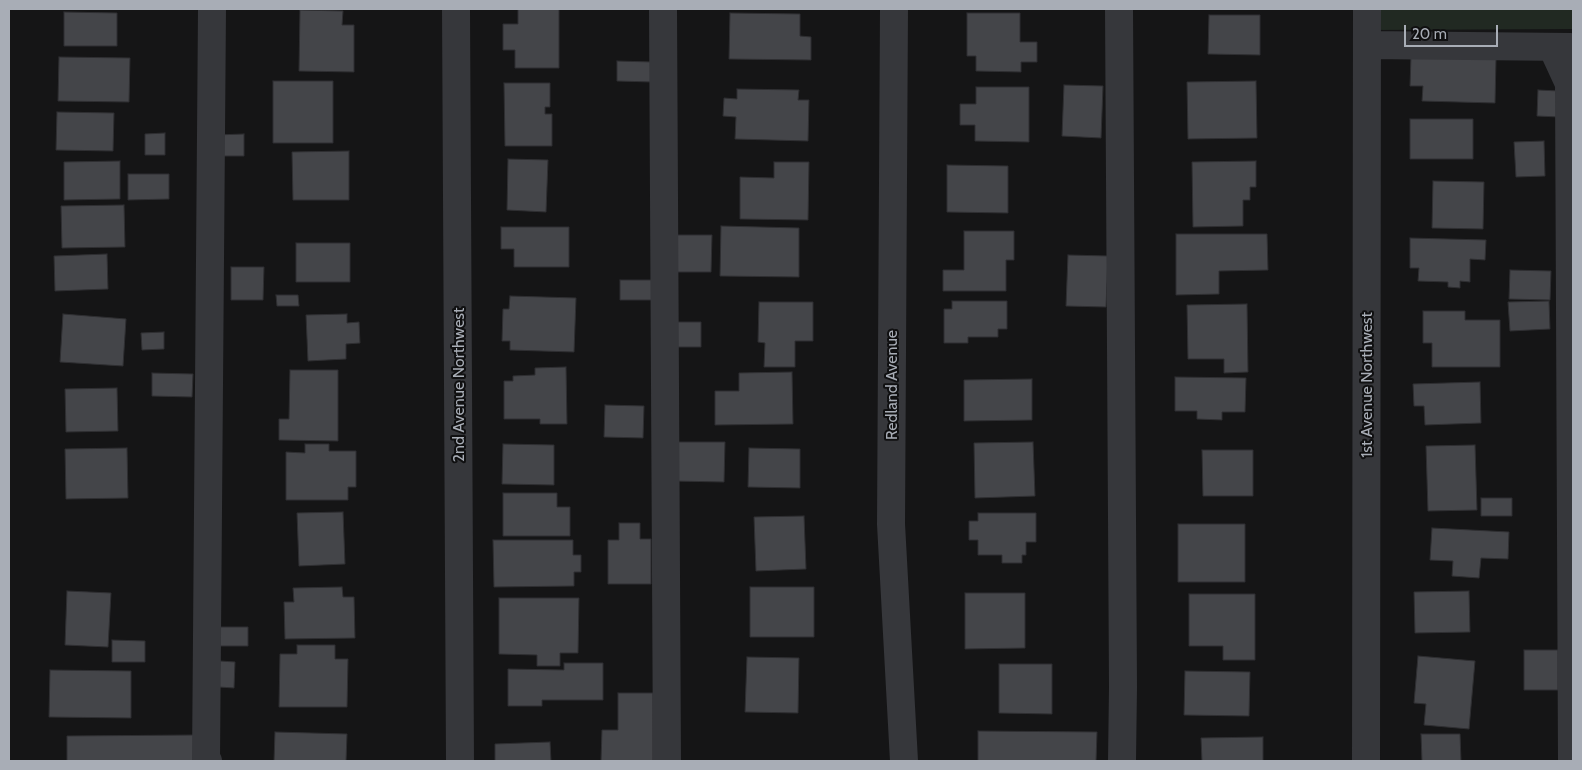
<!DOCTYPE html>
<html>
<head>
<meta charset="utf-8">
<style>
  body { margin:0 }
  #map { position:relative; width:1582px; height:770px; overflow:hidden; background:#151516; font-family:Cabin,sans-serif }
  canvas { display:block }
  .frame { position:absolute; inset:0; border:10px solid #a8adb6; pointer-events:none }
  .scale { position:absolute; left:1404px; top:25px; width:94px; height:22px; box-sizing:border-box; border:2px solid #a8adb6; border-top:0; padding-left:6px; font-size:15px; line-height:18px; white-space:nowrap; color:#a8adb6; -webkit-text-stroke:4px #101011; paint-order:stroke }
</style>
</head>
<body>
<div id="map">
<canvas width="1582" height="770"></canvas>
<div class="frame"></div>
<div class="scale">20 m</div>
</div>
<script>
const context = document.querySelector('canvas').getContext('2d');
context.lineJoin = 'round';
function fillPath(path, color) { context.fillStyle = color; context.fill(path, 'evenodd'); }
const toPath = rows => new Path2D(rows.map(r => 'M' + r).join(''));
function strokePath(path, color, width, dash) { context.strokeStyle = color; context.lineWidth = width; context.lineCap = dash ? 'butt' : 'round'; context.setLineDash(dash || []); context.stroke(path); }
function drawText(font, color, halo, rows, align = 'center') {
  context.font = font + ' Cabin,sans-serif'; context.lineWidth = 4; context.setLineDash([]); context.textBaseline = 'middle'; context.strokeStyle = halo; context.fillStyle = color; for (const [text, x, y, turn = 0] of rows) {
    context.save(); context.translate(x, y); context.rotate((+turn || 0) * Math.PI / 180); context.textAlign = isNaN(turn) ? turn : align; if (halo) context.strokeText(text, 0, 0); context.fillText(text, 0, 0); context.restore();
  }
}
fillPath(toPath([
  [1374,9,1573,9,1573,29,1374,30]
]), '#212922');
const building = toPath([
  [518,9,559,9,559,68,515,68,515,50,503,50,503,24,518,24,518,9],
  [300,10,343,11,342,25,354,25,354,72,299,71,300,10],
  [64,12,117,13,117,46,64,46,64,12],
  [730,13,800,14,800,36,811,37,811,60,729,59,730,13],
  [967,13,1020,13,1020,42,1037,42,1037,62,1021,62,1021,72,976,71,976,56,967,56,967,13],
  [1209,15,1260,15,1260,55,1208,54,1209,15],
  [59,57,130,58,129,102,58,101,59,57],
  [1411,57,1496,59,1495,103,1422,101,1423,86,1410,86,1411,57],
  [617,61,652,62,652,82,617,81,617,61],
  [273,81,333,81,333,143,273,143,273,81],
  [1256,81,1257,138,1188,139,1187,82,1256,81],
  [504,83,550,83,550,107,545,107,545,114,552,114,552,146,505,146,504,83],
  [1064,85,1103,86,1101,138,1062,136,1064,85],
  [976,87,1029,87,1029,142,975,141,975,125,960,125,960,104,976,104,976,87],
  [737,89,799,90,798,100,809,100,808,141,735,139,736,117,723,116,724,98,737,99,737,89],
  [1538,90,1559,91,1559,117,1537,116,1538,90],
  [57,112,114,113,113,151,56,150,57,112],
  [1410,119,1473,119,1473,159,1410,159,1410,119],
  [165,133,165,155,145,155,145,134,165,133],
  [244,134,244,156,215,156,215,135,244,134],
  [1544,141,1545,176,1516,177,1514,142,1544,141],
  [349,151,349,200,293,200,292,152,349,151],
  [508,159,548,160,546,212,507,210,508,159],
  [120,161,120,199,64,200,64,162,120,161],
  [1256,161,1256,187,1250,187,1250,200,1243,200,1243,226,1193,227,1192,162,1256,161],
  [774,162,809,162,808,220,740,219,740,177,774,178,774,162],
  [947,165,1008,166,1008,213,947,212,947,165],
  [128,174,169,174,169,199,128,200,128,174],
  [1433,181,1484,182,1483,229,1432,228,1433,181],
  [124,205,125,247,62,248,61,206,124,205],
  [721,226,799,228,799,277,720,276,721,226],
  [501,227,569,227,569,267,514,267,514,249,501,249,501,227],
  [964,231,1014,231,1014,260,1006,260,1006,291,943,291,943,270,964,270,964,231],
  [1176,234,1267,234,1268,270,1219,271,1219,294,1176,295,1176,234],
  [673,235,712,235,711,272,672,272,673,235],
  [1410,238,1486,240,1485,260,1470,259,1470,282,1460,281,1460,288,1448,287,1448,282,1418,281,1419,268,1410,268,1410,238],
  [296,243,350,243,350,282,296,282,296,243],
  [107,254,108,289,55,291,54,256,107,254],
  [1068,255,1108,256,1106,307,1066,306,1068,255],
  [231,267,264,267,263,300,231,300,231,267],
  [1510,270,1551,271,1550,300,1509,299,1510,270],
  [620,280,653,280,653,300,620,300,620,280],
  [276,295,298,295,299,306,277,306,276,295],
  [510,296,576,298,574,352,510,350,510,341,502,341,503,309,509,309,510,296],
  [952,301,1007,301,1007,329,998,329,998,337,968,337,968,343,944,343,944,309,952,309,952,301],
  [1549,301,1550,329,1510,331,1508,302,1549,301],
  [759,302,813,302,813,341,795,341,795,367,764,367,765,343,758,342,759,302],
  [1247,304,1248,372,1224,373,1224,359,1188,359,1187,305,1247,304],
  [1423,311,1465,311,1465,320,1500,320,1500,367,1432,367,1432,343,1423,343,1423,311],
  [63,314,126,319,123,366,60,362,63,314],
  [347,314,347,323,359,322,360,343,346,344,346,359,308,361,306,315,347,314],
  [677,322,701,322,701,347,677,347,677,322],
  [164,332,164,349,142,350,141,333,164,332],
  [566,367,567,424,540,424,540,419,504,419,504,381,513,381,513,376,535,375,535,368,566,367],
  [290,370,338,370,338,441,279,440,279,419,289,419,290,370],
  [792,372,793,424,715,425,715,391,739,391,739,373,792,372],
  [152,373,193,374,192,397,152,396,152,373],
  [1175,377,1246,378,1245,412,1222,412,1222,420,1197,419,1197,411,1175,411,1175,377],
  [1032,379,1032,420,964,421,964,380,1032,379],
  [1480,382,1481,423,1425,425,1424,406,1414,406,1413,384,1480,382],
  [117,388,118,431,66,432,65,389,117,388],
  [605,405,644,406,643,438,604,437,605,405],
  [673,442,725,442,724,482,673,481,673,442],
  [1033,442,1035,496,975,498,974,443,1033,442],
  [305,444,329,444,329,451,356,451,356,487,348,487,348,500,286,500,286,452,305,453,305,444],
  [503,444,554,445,554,485,502,484,503,444],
  [1475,445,1477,510,1428,511,1426,446,1475,445],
  [127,448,128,498,66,499,65,449,127,448],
  [749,448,800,449,800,488,748,487,749,448],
  [1202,450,1253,450,1253,496,1203,496,1202,450],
  [503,493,557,493,557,507,570,507,570,536,503,536,503,493],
  [1481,498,1512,498,1512,516,1481,516,1481,498],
  [343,512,345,564,299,566,297,513,343,512],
  [978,513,1036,513,1036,542,1026,542,1026,555,1022,555,1022,563,1002,563,1002,555,978,555,978,540,969,540,969,521,978,521,978,513],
  [804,516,806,569,756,571,754,517,804,516],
  [619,523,640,523,640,539,651,539,651,584,608,584,608,540,619,540,619,523],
  [1178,524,1245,524,1245,582,1178,582,1178,524],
  [1432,528,1509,532,1508,559,1481,558,1479,578,1452,576,1453,561,1430,560,1432,528],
  [493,540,573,540,573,555,581,555,581,572,574,572,574,586,494,587,493,540],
  [342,587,343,597,354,597,355,638,285,639,284,602,294,602,293,588,342,587],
  [750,587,814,587,814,637,750,637,750,587],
  [67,591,111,593,108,647,65,645,67,591],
  [1469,591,1470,632,1415,633,1414,592,1469,591],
  [965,593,1025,593,1025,648,965,649,965,593],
  [1189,594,1255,594,1255,660,1223,660,1223,646,1189,646,1189,594],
  [499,598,579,598,578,653,560,653,560,666,537,666,537,655,499,654,499,598],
  [219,627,248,627,248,646,219,646,219,627],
  [112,640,145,641,145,662,112,662,112,640],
  [297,645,335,645,335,659,348,659,347,707,279,707,280,654,297,654,297,645],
  [1524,650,1558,650,1558,690,1524,690,1524,650],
  [1418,656,1475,661,1469,729,1424,725,1426,704,1414,703,1418,656],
  [747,657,799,658,798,713,745,712,747,657],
  [220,661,235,662,234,688,219,687,220,661],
  [564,663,603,663,603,700,542,700,542,706,508,706,508,669,564,670,564,663],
  [999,664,1052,664,1052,714,999,713,999,664],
  [50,670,131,671,131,718,49,717,50,670],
  [1185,671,1250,672,1249,716,1184,715,1185,671],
  [618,693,653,693,653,761,601,761,602,730,618,730,618,693],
  [978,731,1097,732,1096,761,978,761,978,731],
  [275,732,347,734,346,761,274,761,275,732],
  [1421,734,1460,734,1461,761,1422,761,1421,734],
  [195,735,195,761,67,761,67,736,195,735],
  [1263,737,1263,761,1202,761,1201,738,1263,737],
  [550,742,551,761,495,761,495,744,550,742]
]);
fillPath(building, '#444549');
strokePath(building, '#2f2f32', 1);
strokePath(toPath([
  [456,9,460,761],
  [663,9,667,761],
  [894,9,891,524,904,761],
  [1119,9,1123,687,1122,761],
  [1367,45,1570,47],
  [1552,47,1569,84,1572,761],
  [208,761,206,760,212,9],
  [1366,761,1367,9]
]), '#36373b', 28);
drawText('16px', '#a8adb6', '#101011', [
  ["2nd Avenue Northwest",459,385,-90],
  ["Redland Avenue",892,385,-90],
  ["1st Avenue Northwest",1367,385,-90]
]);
</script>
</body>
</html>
